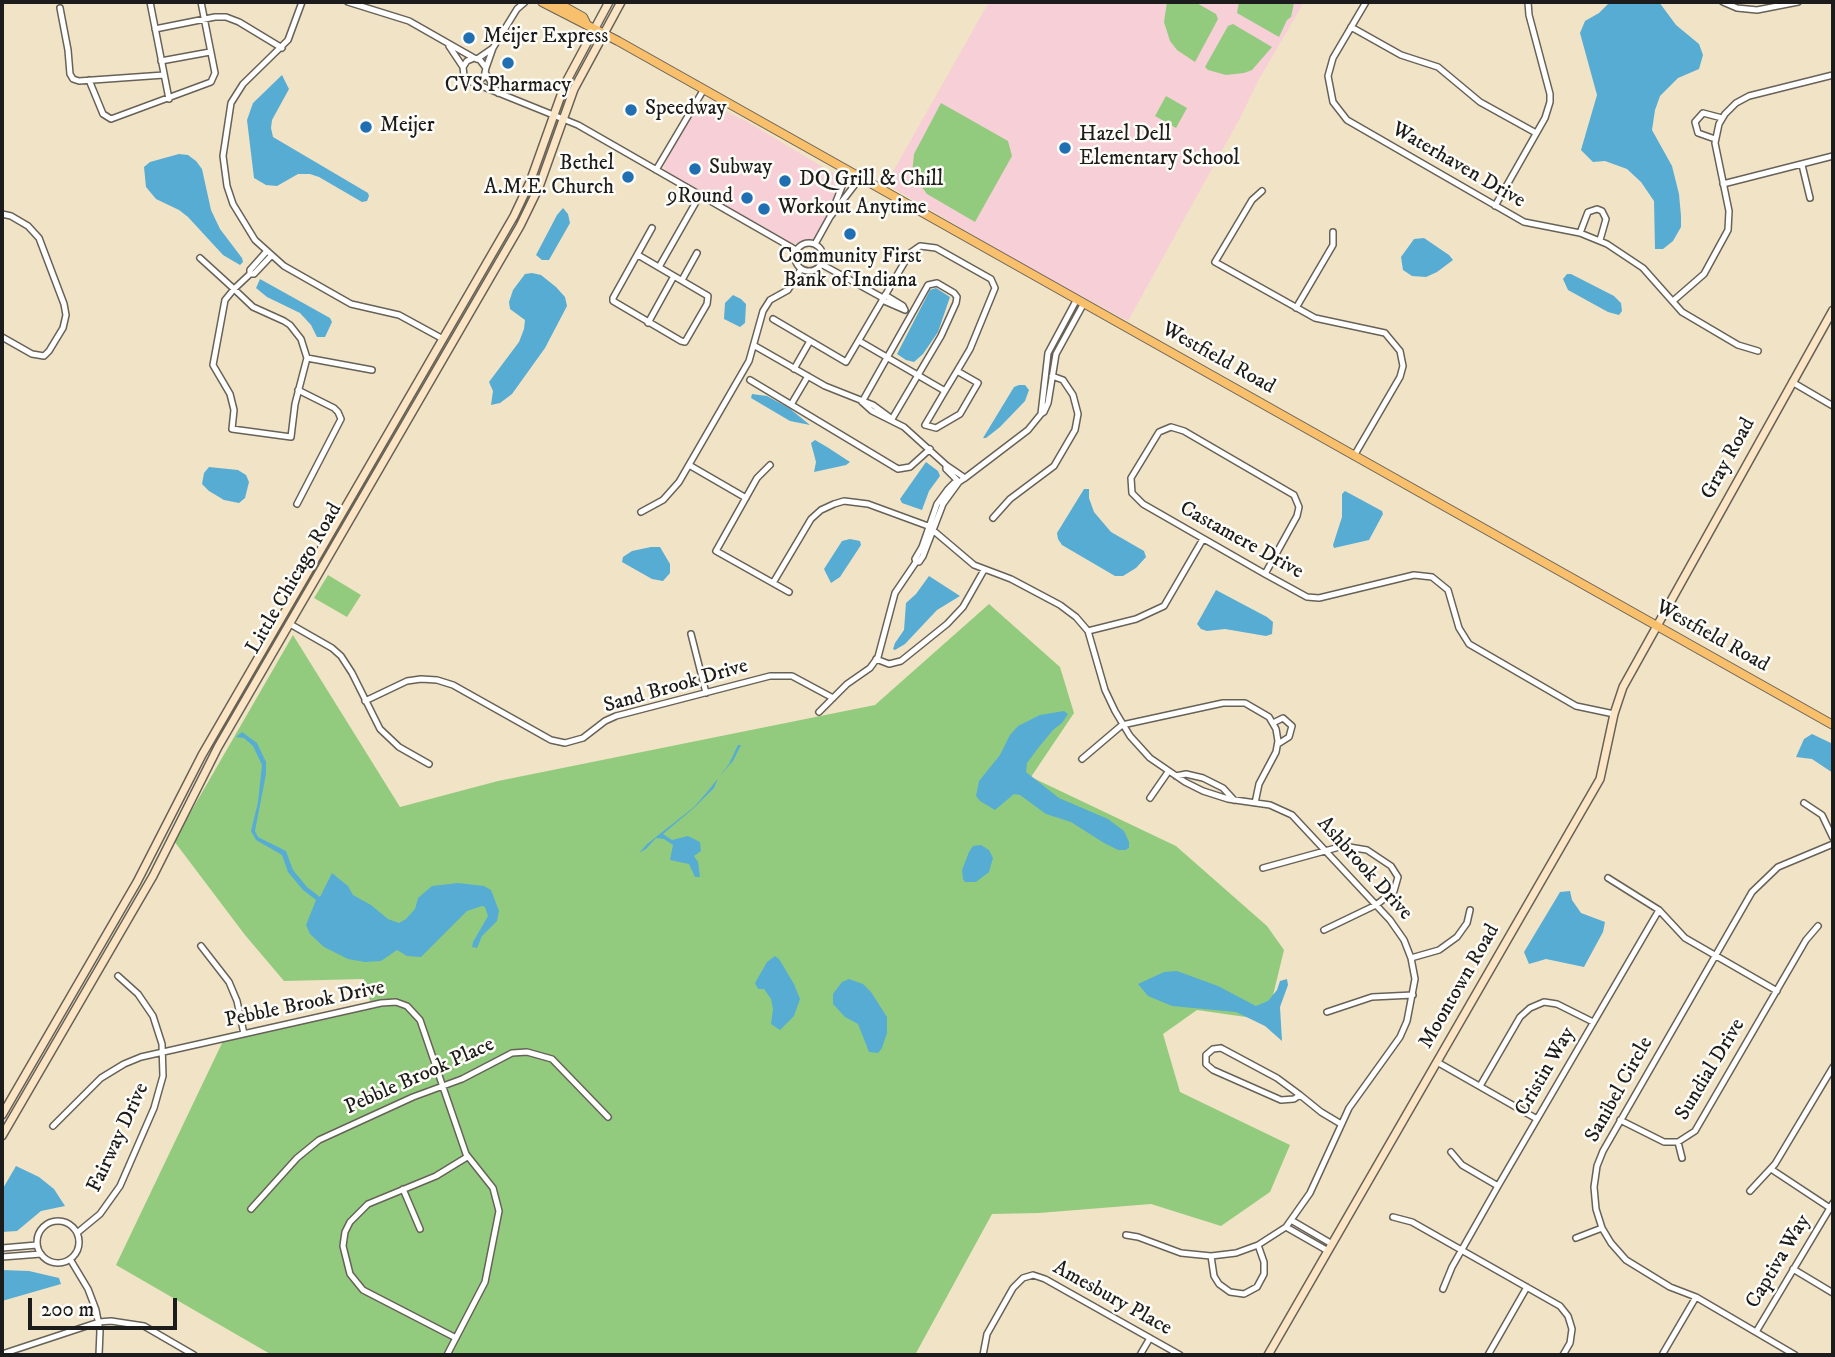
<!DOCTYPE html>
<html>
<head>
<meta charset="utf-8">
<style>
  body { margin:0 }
  #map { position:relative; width:1835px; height:1357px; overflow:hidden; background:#f1e3c6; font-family:"IM FELL DW Pica",serif }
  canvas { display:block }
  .frame { position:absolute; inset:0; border:4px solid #1c1c1c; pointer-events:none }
  .scale { position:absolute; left:28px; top:1298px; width:149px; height:32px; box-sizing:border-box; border:4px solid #1c1c1c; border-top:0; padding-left:9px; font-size:21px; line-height:24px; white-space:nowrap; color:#1c1c1c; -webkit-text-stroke:5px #fdfcf7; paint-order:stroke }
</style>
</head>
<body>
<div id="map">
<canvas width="1835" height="1357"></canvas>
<div class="frame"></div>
<div class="scale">200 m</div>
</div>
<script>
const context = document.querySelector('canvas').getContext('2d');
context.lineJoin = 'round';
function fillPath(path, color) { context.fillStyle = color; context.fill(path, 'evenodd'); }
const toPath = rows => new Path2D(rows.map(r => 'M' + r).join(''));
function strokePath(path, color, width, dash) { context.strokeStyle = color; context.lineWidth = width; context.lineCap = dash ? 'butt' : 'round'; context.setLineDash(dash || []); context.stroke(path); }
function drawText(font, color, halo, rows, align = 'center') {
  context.font = font + ' "IM FELL DW Pica",serif'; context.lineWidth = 5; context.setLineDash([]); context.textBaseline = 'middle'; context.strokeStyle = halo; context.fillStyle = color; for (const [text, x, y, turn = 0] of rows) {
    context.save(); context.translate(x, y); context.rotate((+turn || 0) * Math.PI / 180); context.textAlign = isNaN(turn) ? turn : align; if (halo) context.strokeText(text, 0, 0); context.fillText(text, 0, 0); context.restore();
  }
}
fillPath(toPath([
  [989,2,1304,2,1258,81,1241,116,1128,321,1043,276,886,184],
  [703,101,746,121,841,178,830,211,813,240,792,244,665,172,664,164,681,132]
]), '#f6cfd7');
fillPath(toPath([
  [1167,2,1195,2,1216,14,1218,19,1195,62,1177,50,1170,41,1164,22],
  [1239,2,1294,2,1293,8,1291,17,1287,20,1279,37,1237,13],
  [1233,24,1272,47,1252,70,1244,73,1226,75,1208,70,1205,67,1228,26],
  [1166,96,1187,108,1176,128,1155,116],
  [941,103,1008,141,1012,156,975,222,927,194,912,174,914,154],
  [328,575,361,595,347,617,314,598],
  [989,604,1060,667,1074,713,1031,777,1176,846,1267,926,1284,950,1267,1020,1197,1010,1163,1034,1180,1092,1290,1145,1270,1192,1221,1226,1151,1204,1039,1213,992,1214,915,1355,272,1355,116,1265,223,1041,372,1008,364,979,284,981,245,935,174,841,293,635,400,807,498,781,875,705]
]), '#93cb7e');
fillPath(toPath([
  [1610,2,1659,2,1676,25,1699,44,1703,55,1699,69,1678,78,1660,96,1655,110,1652,130,1672,166,1679,194,1681,216,1681,227,1673,241,1663,249,1655,249,1654,201,1641,182,1627,169,1605,161,1593,162,1581,150,1597,95,1580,33,1585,21,1599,13],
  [282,75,289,89,272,120,271,128,273,137,368,193,369,196,367,201,362,202,319,177,310,174,298,174,277,186,266,185,254,178,247,120,253,103],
  [179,154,188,155,196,161,202,169,211,210,220,229,242,258,243,262,240,265,223,255,188,217,179,210,156,199,146,187,144,167,150,162],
  [563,208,568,214,570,223,549,260,542,260,536,255,557,215],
  [1424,238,1449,255,1453,260,1437,272,1426,277,1412,276,1403,270,1401,257,1414,239],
  [532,273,541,275,556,287,565,297,567,306,545,348,512,394,500,403,491,405,493,391,489,382,519,342,524,329,525,320,510,309,509,302,513,290,525,274],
  [1567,274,1571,274,1614,296,1621,303,1622,311,1619,315,1608,312,1568,290,1563,279],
  [260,279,330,318,332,322,325,337,317,337,311,325,300,313,267,297,256,288],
  [936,288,950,297,938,332,923,354,914,362,906,360,897,354,930,290],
  [733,295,741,299,746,304,745,323,740,327,724,319,725,303],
  [1019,385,1025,385,1029,390,1025,401,1000,427,986,438,983,438,1014,387],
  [752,394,767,396,789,408,810,425,790,421,751,398],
  [815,440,827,447,850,462,846,465,814,472,816,462,811,443],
  [926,462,938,471,940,476,929,491,922,510,902,503,900,499],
  [209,467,238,470,246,475,249,482,245,498,239,503,224,500,209,491,202,484,204,473],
  [1084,489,1089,489,1089,498,1094,512,1111,532,1144,551,1146,557,1136,568,1123,576,1115,576,1062,545,1058,539,1057,533],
  [1345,491,1382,511,1383,514,1369,540,1334,548,1333,545,1342,517,1342,494],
  [850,539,860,541,861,545,840,577,831,583,824,569,842,541],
  [651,547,660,547,670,564,670,573,663,581,652,579,622,562,623,557,632,551],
  [929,576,960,596,937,610,905,644,895,650,893,649,895,643,904,630,906,603,916,594],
  [1216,590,1267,617,1273,622,1272,634,1266,636,1225,629,1207,631,1201,629,1197,624],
  [1064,711,1068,714,1062,723,1053,730,1039,747,1027,763,1026,772,1059,798,1108,819,1124,831,1129,842,1129,848,1125,850,1118,850,1104,843,1071,822,1046,814,1020,795,1014,794,995,810,980,801,976,796,979,781,1000,755,1010,735,1018,726,1040,715],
  [242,732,257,743,266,762,266,774,255,831,258,837,286,851,293,870,307,887,320,897,332,873,348,886,353,895,371,905,388,919,399,923,406,919,415,909,418,898,432,886,458,883,484,886,491,890,499,911,497,921,482,936,477,948,472,947,473,942,488,916,485,907,482,906,467,911,421,957,407,956,397,950,381,961,365,962,348,959,324,947,310,934,306,925,316,900,303,890,288,872,282,855,256,840,251,831,258,802,262,765,253,746,244,738,236,737],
  [1812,734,1833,744,1833,773,1812,759,1796,757,1804,739],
  [738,745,741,745,733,761,718,778,714,788,695,807,663,834,672,840,688,836,700,842,701,851,694,856,698,862,700,877,695,877,689,864,670,860,673,845,664,839,656,838,646,849,639,853,647,844,694,807,708,791,729,764],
  [981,845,989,850,993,858,989,872,976,882,965,882,963,879,962,870,969,852,973,846],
  [1570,891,1572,900,1581,913,1605,922,1603,932,1584,967,1546,959,1529,964,1524,952,1560,892],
  [775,956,779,959,794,984,800,999,794,1016,780,1030,771,1024,773,1009,771,999,764,989,758,989,755,983,767,962],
  [1177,971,1218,986,1256,1006,1268,1001,1277,990,1280,981,1287,979,1288,985,1280,1007,1282,1041,1265,1026,1236,1012,1172,1006,1148,996,1138,984,1164,972],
  [849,979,863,984,871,992,887,1017,887,1033,882,1048,878,1053,869,1052,858,1024,845,1017,833,1004,833,994,842,982],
  [16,1166,39,1177,54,1189,65,1206,41,1211,17,1231,2,1232,2,1190],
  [2,1270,29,1271,59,1278,61,1284,2,1301]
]), '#57acd4');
const street = toPath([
  [150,2,169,99],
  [302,2,288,40,243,84,231,103,223,156,227,186,233,204,255,240,284,266,351,304,399,315,443,339],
  [348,2,409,21,474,58],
  [1366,2,1333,58,1328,76,1333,102,1347,120,1524,222,1580,233,1607,244,1643,268,1682,312,1738,345,1758,351],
  [1723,2,1737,8,1757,10,1798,2],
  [60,8,68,50,70,74,73,79,79,81,164,75],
  [1351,27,1401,55,1438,67,1480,102,1536,133],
  [155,29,215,17,226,17,239,22,282,48],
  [449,46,463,67],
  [477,59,493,48],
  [161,61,210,52],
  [486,68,493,48,517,9,525,2],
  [486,74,498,93],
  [89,80,103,114,111,119,211,82,215,73,201,2],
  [476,82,484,77,486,68,480,60,474,58,467,61,463,67,464,76,469,81,578,125,796,250],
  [1715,139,1698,133,1695,122,1703,113,1722,118],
  [1802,165,1810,198],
  [656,170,704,89],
  [848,171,830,217,860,178],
  [1723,184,1833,156],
  [1262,191,1252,200,1215,262,1315,318,1385,333,1400,351,1403,366,1400,377,1354,456],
  [1495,206,1545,118,1550,102,1550,94,1529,15,1528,2],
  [2,214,11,216,28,226,39,238,64,304,66,315,63,328,49,351,44,356,32,354,2,337],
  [1580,233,1588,212,1597,209,1602,211,1606,219,1600,240],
  '795 257a14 14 0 1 1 28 0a14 14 0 1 1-28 0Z',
  [815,244,830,217],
  [266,252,250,270,250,274,254,274,271,256],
  [638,255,708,296,707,304,685,342,681,341,613,301,613,298,652,228],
  [200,258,222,278,234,289,253,307,284,321,290,325,301,339,307,358,295,404,291,437,232,429,234,410,230,394,213,365,225,300,234,289,250,274],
  [821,264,883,298],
  [659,267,700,195],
  [682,280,697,253],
  [1077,299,1048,353,1041,414,1044,412,1048,403,1056,354,1084,303],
  [882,300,905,310,903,306,885,295],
  [1673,301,1704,274,1728,230,1729,211,1715,143,1719,124,1725,114,1736,103,1749,96,1833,75],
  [1296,308,1333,245,1333,232],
  [773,319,846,362,910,253,920,246,936,248,991,279,995,288,970,349,957,371,945,391,925,425,936,428,960,414,978,383,957,371],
  [648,323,674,276],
  [859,341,945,391],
  [755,346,825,386,873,405,892,419],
  [307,358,372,370],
  [794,369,810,341],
  [750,380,898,469,910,467,930,449],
  [1792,382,1833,406],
  [862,402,928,285,937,283,954,293,957,297,956,303,941,336,892,419],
  [862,402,872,411,904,427,946,465],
  [792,403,808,376],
  [689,465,746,498],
  [770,465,757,478,716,551,789,592],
  [965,478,946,465,946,469,959,482,965,478,1028,430,1041,414],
  [297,504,341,419,338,412,334,408,298,390],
  [641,512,663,500,679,482,749,361,763,311,770,300,788,290,801,269],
  [993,518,1010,499,1054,466,1075,430,1078,414,1073,395,1063,380,1052,376],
  [1265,574,1297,516,1299,507,1294,495,1184,431,1171,427,1159,432,1131,478,1132,493,1143,504,1265,574,1307,597,1319,598,1414,575,1432,577,1448,590,1459,628,1469,644,1576,706,1614,714],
  [773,583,811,519,821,510,834,504,844,501,868,504,928,526,974,565,1011,579,1060,605,1076,617,1088,631,1105,690,1115,711,1130,736,1150,758,1185,782,1203,791,1228,799,1270,805,1292,815,1390,920,1404,940,1411,958,1415,979,1407,1021,1400,1037,1349,1108,1310,1193,1286,1227,1258,1245,1236,1253,1211,1256,1181,1253,1138,1237,1126,1235],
  [290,624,332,648,341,656,352,673,380,729,399,747,429,764],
  [1088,631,1136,619,1164,606,1203,539],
  [691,634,706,693],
  [876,659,889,664,901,661,947,624,963,607,984,570],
  [365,701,407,681,421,679,437,680,453,685,551,740,565,743,583,738,605,721,616,716,770,676,792,676,833,698],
  [819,712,847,684,870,668,878,657,895,593,916,562,919,562,923,556,943,504,959,482,954,483,948,489,937,504,922,547,915,559,916,562],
  [1273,723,1283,718,1292,726,1289,737,1278,744],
  [1082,759,1122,725,1223,703,1245,703,1269,717,1276,729,1278,741,1276,752,1259,784,1255,803],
  [1176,776,1186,774,1203,778,1223,788,1234,800],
  [1150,798,1168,772],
  [1804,803,1822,815,1833,838],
  [1263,868,1343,846,1367,850,1391,866,1398,877,1394,891,1376,905,1324,930],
  [1608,878,1659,910,1685,938,1777,991],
  [201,946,229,982,237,1001,244,1034],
  [1411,958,1439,950,1457,937,1467,923,1470,910],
  [1327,1012,1372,997,1413,995],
  [1221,1048,1277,1078,1300,1095,1294,1099,1281,1100,1213,1070,1206,1064,1206,1055,1213,1049,1221,1048],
  [1437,1062,1537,1119],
  [1480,1086,1520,1017,1530,1008,1544,1002,1557,1004,1593,1022],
  [1300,1095,1321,1112,1341,1124],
  [1620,1120,1664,1142,1678,1142,1695,1131,1806,940,1818,926],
  [53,1126,101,1078,124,1064,141,1057,381,1003,396,1002,407,1006,420,1020,466,1154,493,1188,499,1211,485,1282,447,1355],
  [1678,1142,1682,1158],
  [1451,1152,1462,1165,1498,1186],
  [1771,1169,1833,1210],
  [403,1189,420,1229],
  [1750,1191,1775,1164,1833,1067],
  [251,1209,297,1158,319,1140,413,1097,462,1079,512,1053,527,1052,552,1059,608,1117],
  [1393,1217,1412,1222,1560,1306,1568,1316,1572,1329,1570,1343,1563,1355],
  [1291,1220,1332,1244],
  '37 1242a21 21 0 1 1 42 0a21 21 0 1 1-42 0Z',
  [1286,1227,1328,1251],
  [77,1233,100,1214,120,1186,154,1108,163,1076,162,1044,153,1016,138,994,118,976],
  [1576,1238,1602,1228],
  [2,1248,37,1245],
  [1211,1256,1214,1276,1219,1284,1230,1292,1244,1294,1257,1287,1264,1274,1264,1262,1258,1245],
  [2,1257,41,1254],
  [70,1259,88,1289,96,1310,100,1331,99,1355],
  [1793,1269,1833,1293],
  [1443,1289,1452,1267,1498,1186,1659,910],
  [1756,1332,1833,1203],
  [456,1338,363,1290,350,1274,343,1246,345,1232,350,1222,368,1204,436,1176,467,1157],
  [2,1354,99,1322,111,1321,144,1326,194,1355],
  [983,1355,987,1334,1013,1288,1023,1278,1033,1275,1045,1279,1180,1355],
  [1140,1355,1150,1338],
  [1488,1355,1527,1287],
  [1662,1355,1696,1297],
  [1795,1355,1696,1297,1670,1287,1626,1260,1611,1243,1602,1228,1596,1209,1594,1187,1597,1166,1603,1151,1752,892,1778,867,1833,844]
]);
const secondary = toPath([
  [2,1115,137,882,202,755,514,216,530,182,565,84,609,2],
  [2,1136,153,876,218,747,520,226,539,187,574,89,621,2],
  [1268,1355,1600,779,1614,714,1623,687,1833,310]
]);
const primary = toPath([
  [542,2,618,41,1833,725],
  [556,2,583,17,586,23]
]);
strokePath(street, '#676258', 8);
strokePath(secondary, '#676258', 10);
strokePath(primary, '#676258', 10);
strokePath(street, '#fff', 5);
strokePath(secondary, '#fce5c4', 7);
strokePath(primary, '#f8bf6c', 8);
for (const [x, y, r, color] of [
  [469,38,7,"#1f6fb2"],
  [508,63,7,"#1f6fb2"],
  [631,110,7,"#1f6fb2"],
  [366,127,7,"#1f6fb2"],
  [1065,148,7,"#1f6fb2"],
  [695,169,7,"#1f6fb2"],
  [628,177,7,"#1f6fb2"],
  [785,181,7,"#1f6fb2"],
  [747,198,7,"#1f6fb2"],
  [764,209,7,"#1f6fb2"],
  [850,234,7,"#1f6fb2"]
]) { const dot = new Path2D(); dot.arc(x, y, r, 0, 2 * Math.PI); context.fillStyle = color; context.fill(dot); strokePath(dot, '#fdfcf7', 2.5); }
drawText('21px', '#1c1c1c', '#fdfcf7', [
  ["Meijer Express",483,38],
  ["CVS Pharmacy",508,87,"center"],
  ["Speedway",645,110],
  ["Meijer",380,127],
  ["Hazel Dell",1079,136],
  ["Elementary School",1079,160],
  ["Bethel",614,165,"right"],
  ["A.M.E. Church",614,189,"right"],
  ["Subway",709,169],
  ["DQ Grill & Chill",799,181],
  ["9Round",733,198,"right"],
  ["Workout Anytime",778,209],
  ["Community First",850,258,"center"],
  ["Bank of Indiana",850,282,"center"]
], 'left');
drawText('21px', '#1c1c1c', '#fdfcf7', [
  ["Waterhaven Drive",1458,166,30],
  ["Westfield Road",1218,359,29],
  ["Gray Road",1729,459,-61],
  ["Castamere Drive",1241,541,29],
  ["Little Chicago Road",295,579,-60],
  ["Westfield Road",1712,637,29],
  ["Sand Brook Drive",676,687,-16],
  ["Ashbrook Drive",1364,869,48],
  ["Moontown Road",1460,987,-60],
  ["Pebble Brook Drive",305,1005,-12],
  ["Sundial Drive",1711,1070,-59],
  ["Cristin Way",1546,1072,-60],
  ["Pebble Brook Place",420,1077,-24],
  ["Sanibel Circle",1620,1090,-61],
  ["Fairway Drive",119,1138,-65],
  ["Captiva Way",1779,1262,-59],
  ["Amesbury Place",1112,1299,29]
]);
</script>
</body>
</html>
